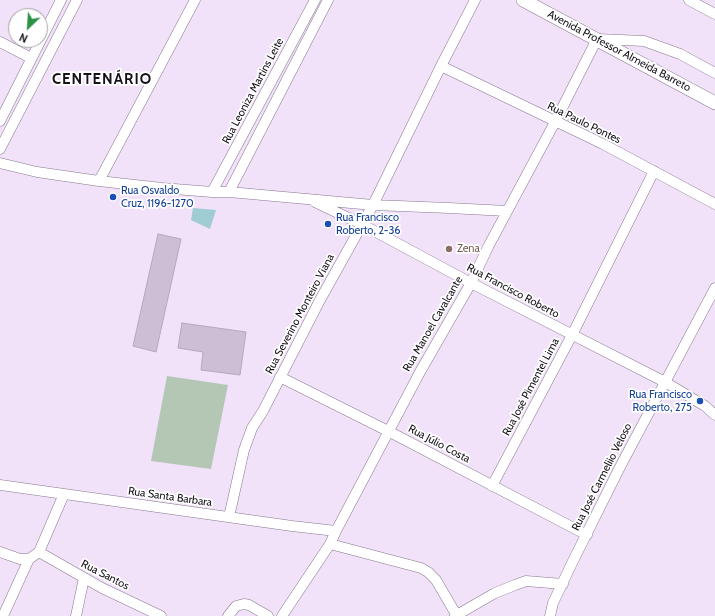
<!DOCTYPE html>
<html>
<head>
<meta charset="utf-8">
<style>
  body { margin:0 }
  #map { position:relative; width:715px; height:616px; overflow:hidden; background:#f1e2fa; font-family:Cabin,sans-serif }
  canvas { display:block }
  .north { position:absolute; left:8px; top:8px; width:40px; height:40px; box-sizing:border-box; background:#fff; border:1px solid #a2a0a3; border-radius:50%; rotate:205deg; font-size:11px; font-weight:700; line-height:16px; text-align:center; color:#161119 }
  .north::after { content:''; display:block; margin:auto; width:14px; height:18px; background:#2a9147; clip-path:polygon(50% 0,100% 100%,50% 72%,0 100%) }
</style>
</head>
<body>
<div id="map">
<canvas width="715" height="616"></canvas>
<div class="north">N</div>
</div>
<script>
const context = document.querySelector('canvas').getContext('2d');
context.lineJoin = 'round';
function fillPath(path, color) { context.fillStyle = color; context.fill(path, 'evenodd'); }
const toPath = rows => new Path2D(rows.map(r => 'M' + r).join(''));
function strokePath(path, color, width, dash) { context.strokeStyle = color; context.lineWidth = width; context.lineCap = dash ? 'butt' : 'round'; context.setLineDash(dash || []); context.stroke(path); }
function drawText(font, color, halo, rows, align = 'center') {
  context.font = font + ' Cabin,sans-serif'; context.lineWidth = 3.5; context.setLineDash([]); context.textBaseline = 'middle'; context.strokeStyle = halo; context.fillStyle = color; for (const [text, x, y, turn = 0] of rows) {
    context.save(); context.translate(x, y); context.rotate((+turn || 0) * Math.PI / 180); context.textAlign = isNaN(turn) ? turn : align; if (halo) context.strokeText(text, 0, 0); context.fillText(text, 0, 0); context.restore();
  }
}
fillPath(toPath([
  [167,376,228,385,211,469,151,461]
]), '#b3c7b4');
fillPath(toPath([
  [193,208,216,210,210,229,191,220]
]), '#a0ccd6');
const building = toPath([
  [158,234,181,239,156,352,133,346,158,234],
  [182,323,246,332,240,375,201,370,203,352,178,348,182,323]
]);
fillPath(building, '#cdbed6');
strokePath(building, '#b5a7be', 1);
const minor = toPath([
  [689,0,715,14],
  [0,42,31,58],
  [441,66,603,144,715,204],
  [0,121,61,0],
  [0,149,77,0],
  [0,163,37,172,99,181,162,188,212,192,229,192,373,205,449,208,507,211],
  [99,181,195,0],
  [212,192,315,0],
  [229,192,328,0],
  [315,202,363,225,471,283,665,382,705,406,715,415],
  [280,377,388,431,587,535],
  [0,485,292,526,336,531],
  [492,486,572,335,654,171],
  [229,517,244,450,252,428,263,411,320,300,373,205,441,66,475,0],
  [330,544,421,568,428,572,436,580,457,616],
  [0,552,20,559,29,559],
  [39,552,102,588,161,616],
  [3,616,29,559,39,552,64,494],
  [76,616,84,578],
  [228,616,236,606,244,604,249,605,268,616],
  [282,616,330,544,336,531,420,372,471,283,488,247,555,122,597,39,644,41,680,54,715,73],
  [455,616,495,593,515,585,526,581,563,584],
  [550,616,553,603,573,561,620,467,715,288]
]);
const major = toPath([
  [523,0,715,103]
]);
strokePath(minor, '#86788e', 11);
strokePath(major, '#86788e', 14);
strokePath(minor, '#fff', 10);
strokePath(major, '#fff', 13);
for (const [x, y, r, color] of [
  [113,197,4,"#1a4fb4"],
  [328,224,4,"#1a4fb4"],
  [449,249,4,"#8d6e63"],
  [700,401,4,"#1a4fb4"]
]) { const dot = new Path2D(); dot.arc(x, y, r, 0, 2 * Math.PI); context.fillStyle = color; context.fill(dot); strokePath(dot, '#fff', 1.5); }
drawText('11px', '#161119', '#fff', [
  ["Avenida Professor Almeida Barreto",619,51,28],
  ["Rua Leoniza Martins Leite",253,91,-62],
  ["Rua Paulo Pontes",584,123,26],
  ["Rua Francisco Roberto",513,291,28],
  ["Rua Severino Monteiro Viana",300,314,-62],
  ["Rua Manoel Cavalcante",433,324,-60],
  ["Rua José Pimentel Lima",531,387,-62],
  ["Rua Júlio Costa",439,444,28],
  ["Rua José Carmeliio Veloso",602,477,-63],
  ["Rua Santa Barbara",170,497,8],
  ["Rua Santos",105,575,27]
]);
drawText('11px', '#164399', '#fff', [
  ["Rua Osvaldo",121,191],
  ["Cruz, 1196-1270",121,204],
  ["Rua Francisco",336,218],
  ["Roberto, 2-36",336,231],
  ["Rua Francisco",692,395,"right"],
  ["Roberto, 275",692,408,"right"]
], 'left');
drawText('11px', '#785e54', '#fff', [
  ["Zena",457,249]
], 'left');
context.letterSpacing = '1px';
drawText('bold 15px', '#161119', '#fff', [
  ["CENTENÁRIO",102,80]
]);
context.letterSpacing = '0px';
</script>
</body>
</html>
